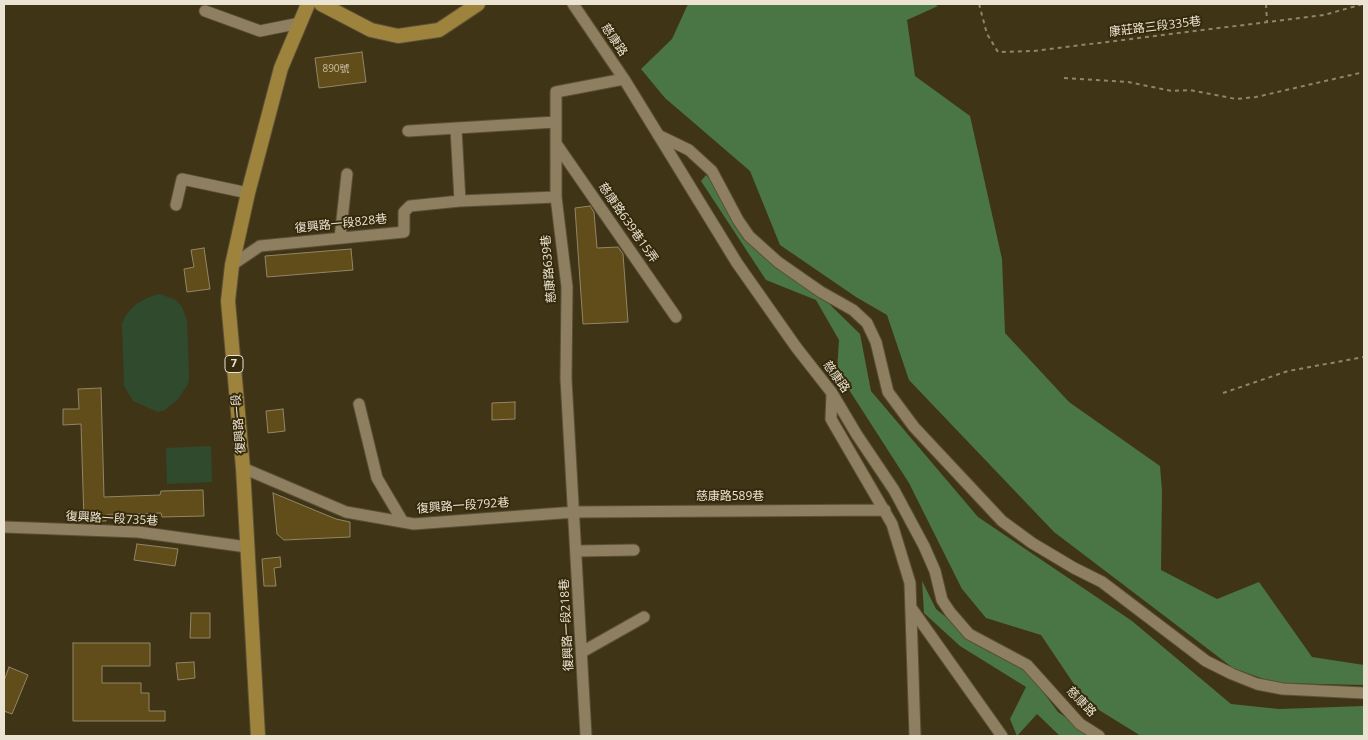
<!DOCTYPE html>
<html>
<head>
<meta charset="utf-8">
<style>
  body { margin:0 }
  #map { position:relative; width:1368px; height:740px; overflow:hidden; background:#403417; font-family:"Open Sans",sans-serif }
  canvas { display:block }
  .frame { position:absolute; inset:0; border:5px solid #ebe4d3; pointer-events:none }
</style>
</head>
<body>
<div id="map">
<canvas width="1368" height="740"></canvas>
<div class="frame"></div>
</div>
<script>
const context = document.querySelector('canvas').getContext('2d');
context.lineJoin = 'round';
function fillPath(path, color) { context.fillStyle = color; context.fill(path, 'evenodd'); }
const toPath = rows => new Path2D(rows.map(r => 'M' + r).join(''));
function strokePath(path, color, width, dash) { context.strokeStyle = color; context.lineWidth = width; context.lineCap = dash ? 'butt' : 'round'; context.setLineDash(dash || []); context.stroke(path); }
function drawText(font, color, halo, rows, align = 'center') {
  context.font = font + ' "Open Sans","Noto Sans TC",sans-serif'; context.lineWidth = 4; context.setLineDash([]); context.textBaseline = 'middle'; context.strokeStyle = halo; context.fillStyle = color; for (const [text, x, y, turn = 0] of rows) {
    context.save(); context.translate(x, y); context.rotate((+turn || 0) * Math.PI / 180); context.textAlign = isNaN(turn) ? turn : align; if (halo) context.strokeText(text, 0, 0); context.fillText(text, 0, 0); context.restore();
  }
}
fillPath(toPath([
  [160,294,176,300,182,307,187,320,189,377,188,384,178,399,165,410,158,412,133,401,124,386,122,324,126,315,136,304,149,297],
  [211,446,212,482,167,484,166,448]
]), '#304a2e');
fillPath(toPath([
  [688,4,933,4,938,6,907,20,915,76,970,116,1002,259,1005,333,1069,402,1160,466,1162,491,1161,570,1217,599,1259,582,1312,657,1364,665,1364,685,1275,683,1233,668,1054,532,909,380,887,315,856,297,780,245,750,171,665,98,641,69,672,39],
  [706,175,716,185,738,228,818,293,860,334,871,391,978,517,1132,621,1231,704,1279,709,1364,706,1364,736,1141,736,1086,702,1041,635,986,618,962,589,909,483,837,371,839,340,816,300,766,280,701,181],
  [922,581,936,609,989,652,1023,665,1058,712,1093,736,1060,736,1037,714,1017,736,1010,719,1026,687,960,646,924,613]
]), '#497644');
const building = toPath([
  [362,52,366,82,319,88,315,58,362,52],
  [590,206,594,212,597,248,618,247,623,254,628,322,583,324,575,208,590,206],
  [204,248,210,289,187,292,184,269,194,267,191,250,204,248],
  [351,249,353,270,267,277,265,256,351,249],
  [101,388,104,497,160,495,161,491,203,490,204,516,162,517,161,513,106,515,106,521,84,521,81,424,63,425,63,409,79,409,78,389,101,388],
  [515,402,515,419,492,420,492,403,515,402],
  [283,409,285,431,268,433,266,411,283,409],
  [273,493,336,519,350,522,350,537,284,540,277,534,273,493],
  [137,544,178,549,175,566,134,560,137,544],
  [280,557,281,567,274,568,276,586,264,586,262,559,280,557],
  [191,613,210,613,210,638,190,638,191,613],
  [73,643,150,643,150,666,102,666,102,683,141,683,141,693,149,693,149,711,165,711,165,721,73,721,73,643],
  [194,662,195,678,178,680,176,663,194,662],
  [9,667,28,675,12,714,4,711,4,681,9,667]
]);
fillPath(building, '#604d1a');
strokePath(building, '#938666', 1);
const minor = toPath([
  [573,4,624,79,737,263,796,347,832,393,857,435,894,490,924,546,935,571,942,600,950,612,969,634,1027,665,1080,724,1099,736],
  [205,11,260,31,300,23],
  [456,129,460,201],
  [408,131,555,122],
  [658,135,689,150,712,171,738,220,749,236,778,262,821,292,853,310,867,323,876,342,888,392,914,427,1002,521,1032,543,1074,568,1102,582,1206,661,1232,674,1257,684,1283,689,1364,693],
  [557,145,676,317],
  [176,205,182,179,248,193],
  [340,238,347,174],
  [232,265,260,246,404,232,404,212,410,206,460,201,556,197],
  [832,393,831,419,892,524,910,583,915,736],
  [359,404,377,478,403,522],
  [243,468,346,512,414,524,575,512,885,510],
  [4,527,138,532,247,547],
  [577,551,634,550],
  [912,609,1002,736],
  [582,652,644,617],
  [586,736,566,379,567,287,556,197,556,92,624,79]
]);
const major = toPath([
  [321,4,371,30,398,36,439,30,478,4],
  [258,736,243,468,228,301,232,265,248,193,281,68,308,4]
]);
strokePath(minor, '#5a5037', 13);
strokePath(major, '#5a5037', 16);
strokePath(toPath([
  [979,4,987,34,998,52,1034,51,1324,15,1363,4],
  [1266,4,1267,22],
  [1064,78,1128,82,1172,91,1190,90,1236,99,1256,97,1364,72],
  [1223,393,1288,371,1364,357]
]), '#8e856d', 2, [4, 4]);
strokePath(minor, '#8d7f60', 11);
strokePath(major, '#9e833d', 14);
drawText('10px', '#c8bea5', null, [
  ["890號",336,69]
]);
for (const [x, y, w] of [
  [234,364,18]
]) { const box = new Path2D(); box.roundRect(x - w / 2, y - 8.5, w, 17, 4); context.fillStyle = '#362a0d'; context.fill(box); strokePath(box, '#ebe4d3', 1); }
drawText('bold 11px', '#ebe4d3', null, [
  ["7",234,364]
]);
drawText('12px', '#ebe4d3', '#362a0d', [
  ["康莊路三段335巷",1155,27,-7],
  ["慈康路",614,40,56],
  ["慈康路639巷15弄",628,223,55],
  ["復興路一段828巷",341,224,-6],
  ["慈康路639巷",549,269,-95],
  ["慈康路",836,377,54],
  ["復興路一段",239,424,-95],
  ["慈康路589巷",730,497],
  ["復興路一段792巷",463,506,-4],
  ["復興路一段735巷",112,519,3],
  ["復興路一段218巷",567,625,-93],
  ["慈康路",1081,702,46]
]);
</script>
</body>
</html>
